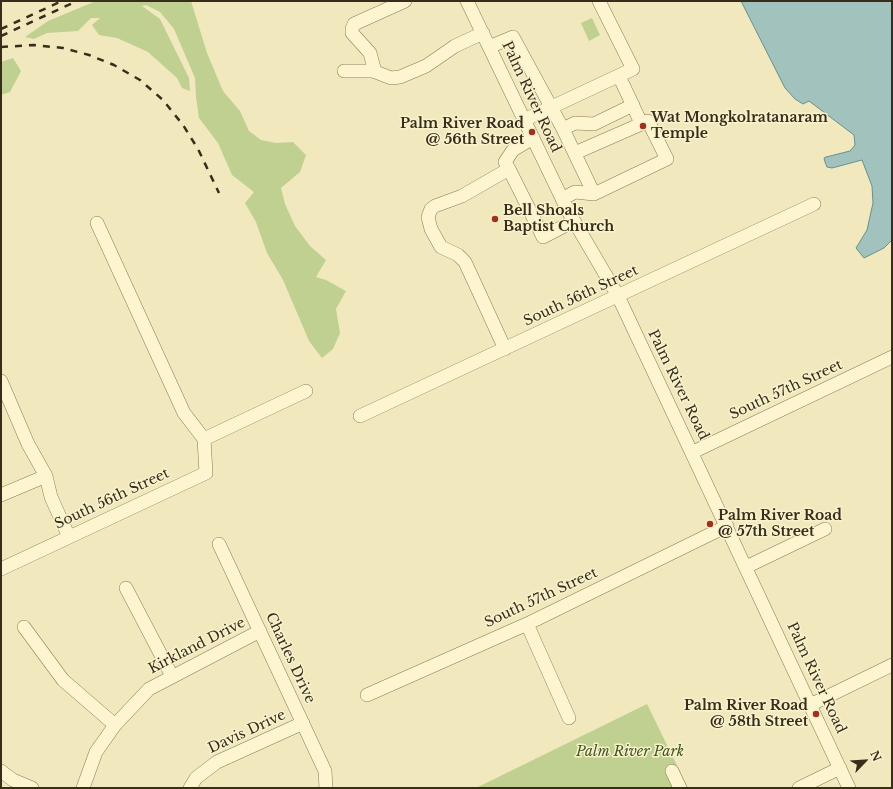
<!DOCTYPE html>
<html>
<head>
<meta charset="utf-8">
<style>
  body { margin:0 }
  #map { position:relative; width:893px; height:789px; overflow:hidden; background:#f1e9bd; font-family:"Libre Baskerville",serif }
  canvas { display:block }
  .frame { position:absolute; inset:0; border:2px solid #382d1b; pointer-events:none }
  .north { position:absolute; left:845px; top:741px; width:40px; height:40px; -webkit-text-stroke:3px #f8f2cd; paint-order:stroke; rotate:65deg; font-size:11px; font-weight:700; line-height:16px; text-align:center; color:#382d1b }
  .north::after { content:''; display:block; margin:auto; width:14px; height:18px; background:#382d1b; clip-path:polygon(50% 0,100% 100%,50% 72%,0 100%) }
</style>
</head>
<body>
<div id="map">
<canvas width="893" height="789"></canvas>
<div class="frame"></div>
<div class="north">N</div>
</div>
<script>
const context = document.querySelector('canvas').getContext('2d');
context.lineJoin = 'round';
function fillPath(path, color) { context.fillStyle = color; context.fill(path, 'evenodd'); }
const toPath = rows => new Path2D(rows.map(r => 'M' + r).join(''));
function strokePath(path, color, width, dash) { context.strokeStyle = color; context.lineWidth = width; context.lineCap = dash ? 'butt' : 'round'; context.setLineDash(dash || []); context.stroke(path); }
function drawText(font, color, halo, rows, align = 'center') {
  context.font = font + ' "Libre Baskerville",serif'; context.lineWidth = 3; context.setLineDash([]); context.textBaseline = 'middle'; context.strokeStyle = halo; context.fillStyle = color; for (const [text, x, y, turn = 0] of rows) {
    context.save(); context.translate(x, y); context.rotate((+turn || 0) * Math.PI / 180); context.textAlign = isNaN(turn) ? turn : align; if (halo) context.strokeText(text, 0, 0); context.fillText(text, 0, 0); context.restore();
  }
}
fillPath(toPath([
  [96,1,191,1,207,53,223,91,240,111,249,131,261,140,276,143,293,142,306,155,300,172,281,188,285,204,295,226,310,246,326,260,316,277,326,280,346,291,336,309,340,333,333,349,322,358,309,341,283,280,267,253,256,222,245,203,254,192,232,175,218,143,199,118,196,97,195,78,174,29,160,12,146,5,142,6,160,19,189,78,190,91,182,88,177,78,148,52,117,38,99,35,92,25,100,18,91,18,78,31,47,33,34,39,25,37,48,21],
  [592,18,600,35,589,41,581,23],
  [13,58,21,71,10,92,1,95,1,62],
  [647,704,688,788,476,788]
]), '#bfd090');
const water = toPath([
  [741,1,892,1,892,240,884,248,864,258,856,248,867,230,873,203,872,186,862,160,832,168,827,167,825,162,824,158,826,157,850,151,855,145,854,135,809,101,803,104,795,99,785,88,741,1]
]);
fillPath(water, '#a1c2bd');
strokePath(water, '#68908c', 1);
const minor = toPath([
  [467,1,567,209,618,296,849,788],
  [489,47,513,37,563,129,594,194],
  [344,71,373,71,391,78,400,77,426,66,455,46,483,33],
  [375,72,370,53,352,33,352,29,354,24,405,1],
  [619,76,641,123],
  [524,120,633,69,599,1],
  [563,129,575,123,594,124,633,105],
  [533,138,513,150,505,162,509,169,543,237,574,221],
  [562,199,575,192,594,194,667,159,648,121,575,153],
  [97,223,184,413,204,439],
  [505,349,465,262,458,255,441,247,431,229,428,217,431,209,435,206,462,196,509,169],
  [1,381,28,444,46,476,51,497,69,537],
  [360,416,814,204],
  [204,439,306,391],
  [693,452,892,357],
  [1,495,46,476],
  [219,544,325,771,326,788],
  [746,567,825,529],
  [1,569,206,473,204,439],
  [126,588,172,676],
  [527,624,569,718],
  [24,627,63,680,115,725],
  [367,695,527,624,727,526],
  [810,705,892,665],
  [1,771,13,780,32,788],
  [672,771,680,788],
  [83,788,96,752,115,725,149,689,260,631],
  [190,788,196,778,217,762,303,723],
  [799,788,840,768]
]);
strokePath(minor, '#8b7954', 14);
strokePath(minor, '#fcf5d0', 13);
strokePath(toPath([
  [1,29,62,1],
  [1,36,77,1],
  [1,47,34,45,63,48,89,55,114,65,140,80,163,100,183,125,198,149,219,193]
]), '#382d1b', 2.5, [7, 7]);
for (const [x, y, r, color] of [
  [643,126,4,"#9f311f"],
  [532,132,4,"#9f311f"],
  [495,219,4,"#9f311f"],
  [710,524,4,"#9f311f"],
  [816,714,4,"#9f311f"]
]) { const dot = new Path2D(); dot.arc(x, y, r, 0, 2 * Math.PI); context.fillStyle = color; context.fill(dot); strokePath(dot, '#f8f2cd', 1.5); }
drawText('14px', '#382d1b', '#f8f2cd', [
  ["Palm River Road",531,97,65],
  ["South 56th Street",581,296,-25],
  ["Palm River Road",678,385,64],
  ["South 57th Street",786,390,-25],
  ["South 56th Street",112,499,-25],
  ["South 57th Street",541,598,-25],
  ["Kirkland Drive",197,646,-27],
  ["Charles Drive",290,658,65],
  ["Palm River Road",816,678,65],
  ["Davis Drive",247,732,-25]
]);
drawText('bold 14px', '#382d1b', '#f8f2cd', [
  ["Wat Mongkolratanaram",651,118],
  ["Temple",651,134],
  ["Palm River Road",524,124,"right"],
  ["@ 56th Street",524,140,"right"],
  ["Bell Shoals",503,211],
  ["Baptist Church",503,227],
  ["Palm River Road",718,516],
  ["@ 57th Street",718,532],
  ["Palm River Road",808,706,"right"],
  ["@ 58th Street",808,722,"right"]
], 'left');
drawText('italic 14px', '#41571f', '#f8f2cd', [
  ["Palm River Park",630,752]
]);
</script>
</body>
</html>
